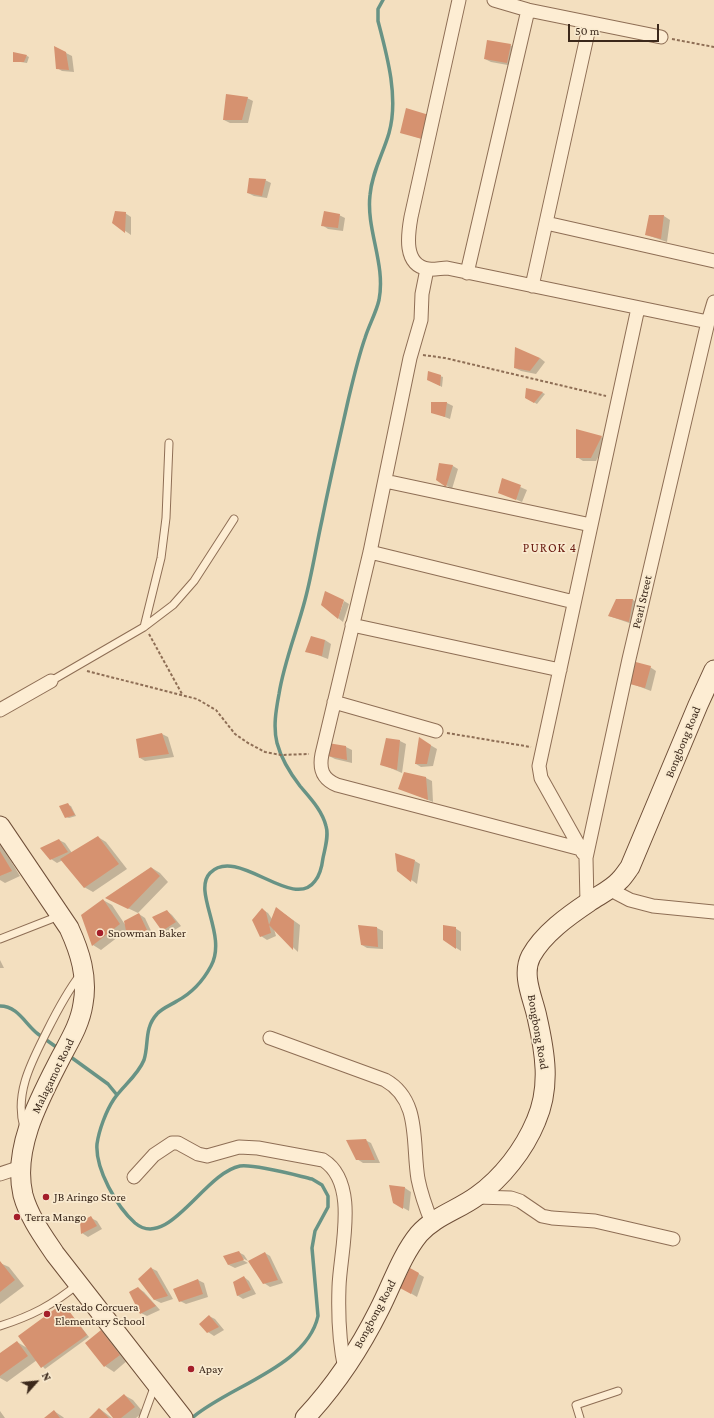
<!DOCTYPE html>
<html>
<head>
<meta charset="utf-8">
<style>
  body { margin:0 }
  #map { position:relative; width:714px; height:1418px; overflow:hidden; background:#f3dfbf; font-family:"Crimson Pro",serif }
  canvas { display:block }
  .north { position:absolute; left:16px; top:1362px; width:40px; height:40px; -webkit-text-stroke:3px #f9eacf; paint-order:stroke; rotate:63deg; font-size:11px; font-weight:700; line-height:16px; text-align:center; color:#3b281b }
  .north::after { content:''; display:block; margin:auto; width:14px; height:18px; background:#3b281b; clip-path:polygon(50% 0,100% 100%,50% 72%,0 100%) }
  .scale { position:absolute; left:568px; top:24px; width:91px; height:18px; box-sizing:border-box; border:2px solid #3b281b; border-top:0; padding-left:5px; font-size:12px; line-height:14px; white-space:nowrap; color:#3b281b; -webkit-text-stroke:3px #f9eacf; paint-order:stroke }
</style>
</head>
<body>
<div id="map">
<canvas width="714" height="1418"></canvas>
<div class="north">N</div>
<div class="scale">50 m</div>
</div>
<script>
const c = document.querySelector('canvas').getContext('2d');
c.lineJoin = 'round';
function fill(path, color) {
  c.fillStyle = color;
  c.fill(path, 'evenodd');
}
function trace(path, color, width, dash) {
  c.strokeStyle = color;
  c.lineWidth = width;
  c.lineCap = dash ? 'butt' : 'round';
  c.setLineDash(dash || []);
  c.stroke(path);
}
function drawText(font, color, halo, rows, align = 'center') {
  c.font = font + ' "Crimson Pro",serif';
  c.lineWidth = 3.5;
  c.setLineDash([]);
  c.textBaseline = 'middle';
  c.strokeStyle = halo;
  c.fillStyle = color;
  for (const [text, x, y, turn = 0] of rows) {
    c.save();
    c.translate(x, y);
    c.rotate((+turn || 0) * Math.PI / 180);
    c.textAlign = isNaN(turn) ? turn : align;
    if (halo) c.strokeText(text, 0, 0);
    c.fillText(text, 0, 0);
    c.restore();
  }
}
fill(new Path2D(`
  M510 45 516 48 513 66 491 62 485 59Z
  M66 53 72 56 74 72 62 71 57 68Z
  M27 56 29 57 27 63 14 61Z
  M247 98 253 101 248 123H230L224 120Z
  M428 115V141L401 132Z
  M265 180 271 183 267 198 254 196 248 193Z
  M125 213 131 217V235L114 223Z
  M339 215 345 218 343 231 328 229 322 225Z
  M650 216H664L670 220 667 242 647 235Z
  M540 358 545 362 536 374 521 371 515 368Z
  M440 376 443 377 442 387 431 381Z
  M527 389 543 393 545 394 537 404 526 398Z
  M432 403H447L453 406 450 419 432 412Z
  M601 437 607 440 596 461H583L577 457Z
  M440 464 453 466 458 469 452 489 437 479Z
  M502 479 527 490 522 502 499 492Z
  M617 600H633L639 603 635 625 609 616Z
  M344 601 349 604 343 622 338 618Z
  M325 640 331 644 328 659 307 651Z
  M650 667 656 671 651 691 627 682Z
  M162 734 168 737 174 757 145 761 140 758Z
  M387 739 400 741 406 744 402 773 381 764Z
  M420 739 437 749 433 766 421 767 416 764Z
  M346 747 352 750V763L335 759 329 756Z
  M426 778 432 781 433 802 399 788Z
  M68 805 71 806 76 816 69 818 66 817Z
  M98 837 106 842 127 869 93 892 84 887 63 860 57 863 51 859 59 840 65 843 72 853Z
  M0 843 20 876 5 883 0 880Z
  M415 861 420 864 417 884 398 870Z
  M152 868 160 873 168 882 138 913 115 902Z
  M103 900 112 905 126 926 139 914 145 918 153 935 134 939 128 935 127 930 101 950 93 945Z
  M276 908 300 925 298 952 274 929 276 936 267 940 261 936 263 910 268 913 272 919Z
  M167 911 172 915 181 926 168 934 162 930Z
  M359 926 377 928 383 931V949L367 948 362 945Z
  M455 928 461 932V951L444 940Z
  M0 960 4 968H0Z
  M365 1140 371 1143 380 1163H363L357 1159Z
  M390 1186 405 1188 411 1192 409 1211 393 1202Z
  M91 1218 97 1221 102 1229 88 1237 82 1233Z
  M238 1252 244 1255 248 1261 240 1257 239 1258 248 1263 235 1268 229 1265 225 1256Z
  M265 1253 270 1256 283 1283 270 1287 264 1283Z
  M0 1263 9 1267 24 1286 0 1304Z
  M151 1268 157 1271 173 1299 161 1303 155 1300Z
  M410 1269 424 1277 417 1297 402 1288Z
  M244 1277 249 1281 256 1294 243 1299 237 1295Z
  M198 1280 204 1283 208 1297 186 1304 180 1301Z
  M138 1288 144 1292 160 1310 147 1316 141 1313Z
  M63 1304 89 1337 45 1369 37 1360 7 1382 0 1378V1354L17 1342 29 1349Z
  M209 1316 215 1319 224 1330 214 1336 208 1332Z
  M101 1331 110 1337 128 1360 114 1372 105 1366 86 1343Z
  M124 1395 133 1400 143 1412 136 1418H115Z
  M100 1409 112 1418H91Z
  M0 1411 5 1418H0Z
  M54 1411 63 1417 64 1418H45Z`), '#0003');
trace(new Path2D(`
  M0 1006C18 1006 25 1024 38 1034 45 1039 52 1044 59 1049
  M68 1055 108 1084 117 1095
  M192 1418C229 1386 307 1367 318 1316L312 1248 315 1231 328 1207V1196L322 1185 312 1179C295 1175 256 1164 240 1166 204 1173 168 1251 135 1223 117 1207 95 1169 97 1144 99 1130 106 1111 114 1099 123 1086 138 1075 144 1060 149 1044 144 1028 157 1014 162 1008 171 1005 177 1001 192 993 203 981 211 966 228 935 192 892 210 873 237 845 293 912 315 881 320 875 322 866 323 858 325 848 329 836 326 826 322 810 310 798 300 786 290 773 281 758 277 743 273 727 276 710 279 694 284 662 297 631 305 600 312 574 316 547 322 520 330 480 339 441 348 401 353 380 358 358 365 338 369 325 376 313 379 300 386 264 366 230 370 195 372 172 383 154 389 133 399 98 387 55 378 21V9L383 0`), '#689385', 3.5);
fill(new Path2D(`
  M487 40 511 44 507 63 484 59Z
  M54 46 66 52 69 70 56 69Z
  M13 52 27 55 24 62H13Z
  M226 94 248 97 242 120H223Z
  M406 108 429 115 422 139 400 133Z
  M249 178 266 179 262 196 247 193Z
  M115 211 126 212 125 233 112 223Z
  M324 211 340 214 338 228 321 226Z
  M649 215H664L661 239 645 235Z
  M515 347 540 358 530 371 514 368Z
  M428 371 441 375 440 386 427 380Z
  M526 388 543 392 534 403 525 398Z
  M431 402H447L445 417 431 413Z
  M576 429 602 436 591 458H576Z
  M439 463 453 465 446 487 436 480Z
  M502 478 521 485 516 500 498 493Z
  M325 591 344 600 338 619 321 605Z
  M616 599H633L629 622 608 616Z
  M311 636 325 640 322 656 305 652Z
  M632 661 651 666 645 688 626 683Z
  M162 733 169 754 139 758 136 739Z
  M419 737 431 745 427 764H415Z
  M386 738 400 740 397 770 380 765Z
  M328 743 346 746 347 760 328 756Z
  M404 772 426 777 428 800 398 789Z
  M68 803 75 815 65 818 59 806Z
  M98 836 119 864 84 888 60 859Z
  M59 839 68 852 50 860 40 848Z
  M0 851 12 871 0 876Z
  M395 853 415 860 411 882 397 871Z
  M151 867 160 876 128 909 105 898Z
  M103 899 120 924 92 946 81 915Z
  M276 907 294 921 293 950 269 925Z
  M262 908 266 912 271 933 260 937 252 920Z
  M167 910 176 922 162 931 152 917Z
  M139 913 148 932 127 936 124 921Z
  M358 925 377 927 378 947 361 945Z
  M443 925 456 927V949L443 940Z
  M366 1139 375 1160H356L346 1140Z
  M389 1185 405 1187 403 1209 393 1203Z
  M91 1216 97 1226 81 1234 80 1222Z
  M239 1251 244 1260 228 1265 223 1256Z
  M265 1252 278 1280 263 1284 248 1261Z
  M0 1261 15 1280 0 1292Z
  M151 1267 168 1296 154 1300 138 1279Z
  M410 1268 419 1273 411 1294 400 1288Z
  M244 1276 251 1290 237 1296 233 1282Z
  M198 1279 203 1294 179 1302 173 1289Z
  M138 1287 156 1306 140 1314 129 1292Z
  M63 1303 87 1335 41 1368 18 1336Z
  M209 1315 219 1327 207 1333 199 1324Z
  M101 1330 120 1355 104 1367 85 1343Z
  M17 1341 28 1356 0 1376V1353Z
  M124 1394 135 1407 121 1418H113L106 1409Z
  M99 1408 109 1418H89Z
  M54 1410 60 1418H44Z`), '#d69270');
const lane = new Path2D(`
  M144 627 161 558 166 518 169 443
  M51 681 144 627 173 605 194 581 234 519
  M0 939 59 916
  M24 1128C14 1093 32 1061 47 1031 57 1011 67 992 80 975
  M0 1326C31 1316 53 1305 78 1284
  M143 1418 155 1385
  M580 1418 576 1405 618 1391`);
const street = new Path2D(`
  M459 0 411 217C408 234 403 265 428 269 434 270 441 268 447 268L708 322
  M494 0 528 10 661 37
  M546 223 714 261
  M427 269 422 294 421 320 410 358 370 552 322 754C319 769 322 779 337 785L581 849
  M467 273 528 10
  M532 286 590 23
  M385 481 591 525
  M370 552 574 602
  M352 625 560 670
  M334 702 436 731
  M0 710 51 681
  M583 853 541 778 539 766 638 308
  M609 889 630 900 653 906 714 912
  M587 903 586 858 629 659 708 322 714 302
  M270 1038 385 1080C421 1100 412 1143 418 1179 421 1194 426 1208 432 1223
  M0 1174 21 1167
  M134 1177 154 1155 172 1143H178L198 1154 207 1156 239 1147 258 1148 323 1160C360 1183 340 1251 339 1287 338 1315 339 1342 345 1369
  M476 1197 511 1198 520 1201 542 1216 552 1218 595 1221 673 1239`);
const secondary = new Path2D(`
  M0 826 69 928C80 952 88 977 83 1004 80 1024 70 1040 61 1057 40 1098 12 1148 23 1195 29 1217 43 1236 55 1254L183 1418
  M305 1418C335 1386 359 1350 379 1310 392 1285 401 1256 419 1234 435 1216 458 1210 477 1196 502 1178 524 1150 536 1121 551 1087 545 1052 537 1017 533 998 521 975 531 956 543 934 568 916 589 902 599 895 611 890 620 880 624 876 627 871 630 867L698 705 714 670`);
trace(lane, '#8e6e55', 9);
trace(street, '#8e6e55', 15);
trace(secondary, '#6f4f38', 21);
trace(new Path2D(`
  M672 39 714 47
  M423 355 445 358 606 396
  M149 634 182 694
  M87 671 197 699 216 710 235 734 248 743 265 752 281 755 309 754
  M447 733 531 747`), '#8e6e55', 2, [3, 2]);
trace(lane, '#fdedd3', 7);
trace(street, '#fdedd3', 13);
trace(secondary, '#fdedd3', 19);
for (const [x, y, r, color] of [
  [100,933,4,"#a41e2a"],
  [46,1197,4,"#a41e2a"],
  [17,1217,4,"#a41e2a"],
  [47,1314,4,"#a41e2a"],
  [191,1369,4,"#a41e2a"]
]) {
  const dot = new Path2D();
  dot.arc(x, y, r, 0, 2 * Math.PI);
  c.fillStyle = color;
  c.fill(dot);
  trace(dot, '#f9eacf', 1.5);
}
drawText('12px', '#3b281b', '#f9eacf', [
  ["Pearl Street",642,602,-77],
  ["Bongbong Road",683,742,-68],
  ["Bongbong Road",538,1032,80],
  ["Malagamot Road",53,1076,-64],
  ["Bongbong Road",375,1314,-62]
]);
drawText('12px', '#3b281b', '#f9eacf', [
  ["Snowman Baker",108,933],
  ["JB Aringo Store",54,1197],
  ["Terra Mango",25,1217],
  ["Vestado Corcuera",55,1307],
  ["Elementary School",55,1321],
  ["Apay",199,1369]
], 'left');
c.letterSpacing = '1px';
drawText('13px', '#6d2015', '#f9eacf', [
  ["PUROK 4",550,548]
]);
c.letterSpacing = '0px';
</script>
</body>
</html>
